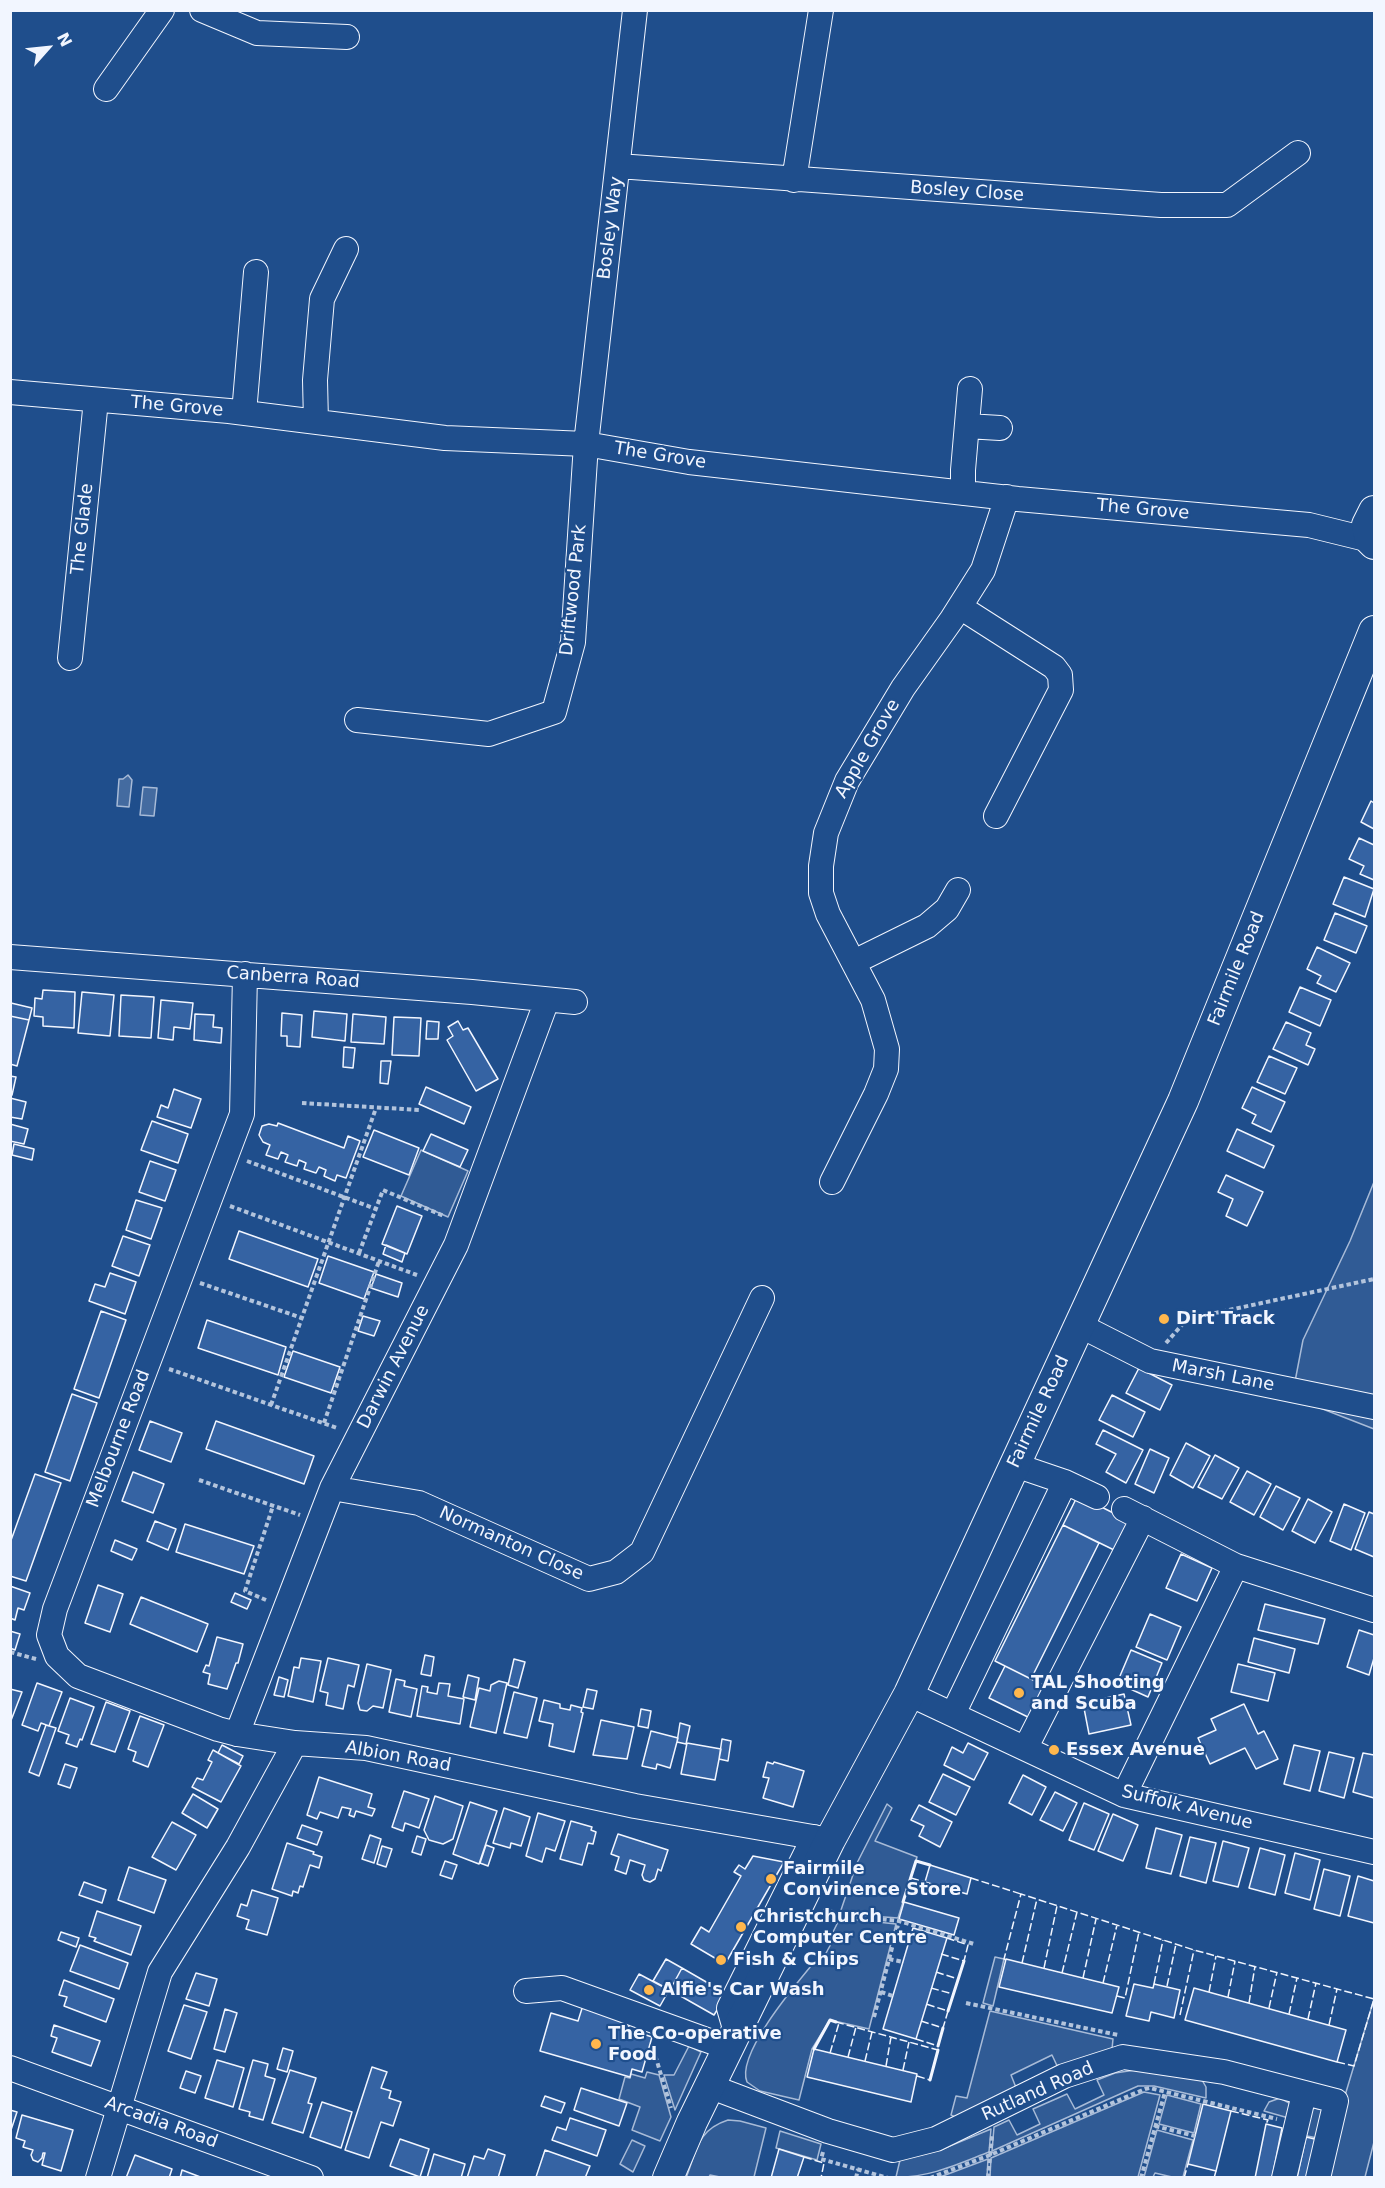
<!DOCTYPE html>
<html>
<head>
<meta charset="utf-8">
<style>
  body { margin:0 }
  #map { position:relative; width:1385px; height:2188px; overflow:hidden; background:#1f4e8c; font-family:"DejaVu Sans",sans-serif }
  canvas { display:block }
  .frame { position:absolute; inset:0; border:12px solid #f2f6ff; pointer-events:none }
  .north { position:absolute; left:18px; top:18px; width:60px; height:60px; -webkit-text-stroke:4px #1f4e8c; paint-order:stroke; rotate:63deg; font-size:16px; font-weight:700; line-height:24px; text-align:center; color:#f2f6ff }
  .north::after { content:''; display:block; margin:auto; width:21px; height:27px; background:#f2f6ff; clip-path:polygon(50% 0,100% 100%,50% 72%,0 100%) }
</style>
</head>
<body>
<div id="map">
<canvas width="1385" height="2188"></canvas>
<div class="frame"></div>
<div class="north">N</div>
</div>
<script>
const c = document.querySelector('canvas').getContext('2d');
c.lineJoin = 'round';
function fill(path, color) {
  c.fillStyle = color;
  c.fill(path, 'evenodd');
}
function trace(path, color, width, dash) {
  c.strokeStyle = color;
  c.lineWidth = width;
  c.lineCap = dash ? 'butt' : 'round';
  c.setLineDash(dash || []);
  c.stroke(path);
}
function drawText(font, color, halo, rows, align = 'center') {
  c.font = font + ' "DejaVu Sans",sans-serif';
  c.lineWidth = 4.5;
  c.setLineDash([]);
  c.textBaseline = 'middle';
  c.strokeStyle = halo;
  c.fillStyle = color;
  for (const [text, x, y, turn = 0] of rows) {
    c.save();
    c.translate(x, y);
    c.rotate((+turn || 0) * Math.PI / 180);
    c.textAlign = isNaN(turn) ? turn : align;
    if (halo) c.strokeText(text, 0, 0);
    c.fillText(text, 0, 0);
    c.restore();
  }
}
const green = new Path2D(`
  M421 1150 468 1171 448 1217 401 1196Z
  M1374 1182V1429L1292 1397 1303 1340 1350 1241Z
  M887 1804 892 1808 875 1841 917 1857 898 1918 844 1914 841 1910 857 1863Z
  M840 1918 896 1924 869 2029 830 2020 812 2049 799 2100 760 2091 747 2082C735 2053 802 1977 821 1954L825 1955 832 1942 829 1940Z
  M995 1957 1004 1959 993 2006 983 2003Z
  M1374 1999V2142L1365 2177 1323 2178 1325 2162Z
  M990 2011 1113 2039 1112 2049 1059 2070 1052 2055 1011 2075 1017 2090 957 2118 951 2115 956 2096 967 2098Z
  M689 2046 701 2052 675 2110 664 2075H674Z
  M1135 2070 1202 2080 1206 2087V2098L1154 2086H1138L992 2151 994 2127 1009 2120 1017 2135 1040 2124 1033 2109 1067 2094 1075 2109 1104 2095 1097 2080 1115 2073Z
  M647 2072 659 2075 671 2117 660 2141 632 2130 640 2107 619 2099 625 2077 630 2078 631 2074 645 2078Z
  M1144 2092 1160 2095 1138 2177H990L991 2158Z
  M1167 2095 1201 2104 1194 2133 1159 2124Z
  M1280 2098 1291 2104 1292 2119 1264 2111 1269 2102Z
  M1314 2108 1325 2110 1328 2140 1307 2136 1303 2131 1309 2111Z
  M728 2120 740 2121 766 2128 754 2177H720L710 2175 709 2177 686 2178C697 2150 697 2130 728 2120Z
  M991 2129 989 2152C958 2164 929 2178 896 2177L900 2160 940 2150Z
  M1157 2130 1193 2140 1183 2177H1172L1155 2173 1153 2177H1144Z
  M780 2131 821 2144 817 2160 776 2148Z
  M632 2140 645 2146 633 2172 620 2164Z
  M988 2159 987 2177H940Z`);
fill(green, '#305b95');
trace(green, '#a8bbd7', 1.5);
const water = new Path2D(`
  M128 775 132 780 129 807 117 806 119 779H123Z
  M143 787 157 788 154 816 140 815Z`);
fill(water, '#446ba0');
trace(water, '#a8bbd7', 1.5);
const building = new Path2D(`
  M1371 801 1374 803V829L1361 822Z
  M1359 838 1374 845V880L1360 874 1364 866 1349 859Z
  M1344 877 1374 889 1365 917 1333 904Z
  M1335 913 1367 926 1356 953 1324 940Z
  M1317 947 1350 963 1336 992 1317 983 1321 976 1307 969Z
  M1300 987 1331 1000 1320 1026 1289 1012Z
  M43 990 75 992 74 1028 43 1026V1017L34 1016 35 998 42 999Z
  M82 992 114 995 110 1036 78 1033Z
  M121 995 154 997 151 1038 119 1036Z
  M161 1000 193 1003 190 1029 174 1027 173 1040 158 1038Z
  M11 1003 32 1008 29 1020 10 1016Z
  M314 1011 347 1014 345 1041 312 1037Z
  M282 1013 302 1015 300 1047 287 1046V1036H281Z
  M195 1014 214 1015 213 1027 222 1028 221 1043 194 1040Z
  M353 1014 386 1017 384 1044 351 1042Z
  M10 1016 29 1020 17 1066 10 1064Z
  M394 1017 421 1018 419 1056 392 1055Z
  M427 1021 439 1022 438 1039H426Z
  M458 1021 463 1030 468 1028 498 1079 476 1091 447 1040 453 1036 448 1027Z
  M1286 1022 1311 1033 1306 1045 1315 1049 1308 1065 1273 1049Z
  M344 1047 355 1048 353 1068 343 1067Z
  M1269 1056 1297 1068 1285 1094 1257 1082Z
  M381 1061H391L388 1084 380 1083Z
  M10 1076 16 1077 12 1095 10 1094Z
  M426 1087 471 1107 464 1124 419 1104Z
  M1252 1087 1285 1102 1271 1132 1252 1123 1256 1115 1242 1108Z
  M174 1089 201 1099 191 1128 157 1117 161 1105 168 1108Z
  M10 1098 26 1102 22 1119 10 1117Z
  M152 1121 188 1134 178 1163 141 1150Z
  M278 1123 344 1148 348 1136 360 1141 346 1178 337 1175 335 1181 324 1176 326 1170 319 1167 316 1173 304 1169 306 1163 299 1160 297 1166 285 1162 288 1155 281 1152 278 1159 266 1155 270 1145 263 1142 259 1135 262 1126 269 1124 277 1126Z
  M10 1124 28 1129 24 1144 10 1141Z
  M1237 1129 1274 1146 1264 1168 1227 1151Z
  M374 1130 419 1148 409 1175 363 1157Z
  M431 1134 468 1150 460 1167 423 1151Z
  M14 1144 34 1149 32 1160 12 1155Z
  M150 1161 176 1170 165 1201 139 1192Z
  M1226 1175 1263 1192 1247 1226 1226 1216 1233 1199 1218 1192Z
  M136 1200 162 1208 151 1239 126 1230Z
  M397 1206 422 1216 407 1254 382 1244Z
  M239 1231 318 1259 308 1287 229 1259Z
  M123 1236 150 1245 139 1276 112 1266Z
  M386 1245 405 1253 402 1262 383 1254Z
  M328 1256 374 1272 364 1299 319 1283Z
  M110 1273 136 1282 125 1314 89 1301 95 1284 105 1287Z
  M376 1274 402 1283 398 1297 371 1288Z
  M101 1311 126 1320 99 1398 74 1389Z
  M363 1316 380 1321 374 1336 358 1331Z
  M207 1320 286 1347 278 1375 198 1348Z
  M293 1351 340 1367 331 1393 284 1377Z
  M1139 1368 1172 1385 1160 1410 1126 1393Z
  M72 1394 97 1403 70 1481 45 1472Z
  M1112 1395 1145 1412 1133 1437 1099 1420Z
  M150 1421 182 1433 171 1462 139 1450Z
  M216 1421 314 1456 304 1484 206 1449Z
  M1103 1430 1143 1450 1126 1483 1106 1472 1116 1454 1096 1444Z
  M1186 1443 1210 1456 1193 1488 1170 1475Z
  M1150 1449 1169 1458 1154 1493 1135 1484Z
  M1215 1455 1239 1468 1222 1499 1198 1487Z
  M1247 1471 1271 1484 1254 1515 1230 1502Z
  M133 1472 164 1484 153 1513 122 1501Z
  M35 1474 61 1483 26 1581 10 1576V1543Z
  M1276 1486 1300 1498 1283 1530 1260 1517Z
  M1078 1495 1129 1521 1114 1550 1063 1525Z
  M1308 1499 1332 1512 1315 1543 1292 1531Z
  M1344 1504 1365 1513 1351 1550 1330 1541Z
  M1369 1512 1374 1514V1557L1355 1549Z
  M155 1521 176 1529 168 1550 147 1541Z
  M185 1524 254 1546 244 1574 176 1552Z
  M1063 1525 1099 1543 1031 1679 995 1661Z
  M115 1540 137 1549 132 1560 111 1551Z
  M1181 1554 1212 1568 1197 1601 1166 1588Z
  M98 1585 123 1594 110 1632 85 1623Z
  M10 1586 30 1593 24 1610 18 1608 15 1620 10 1618Z
  M235 1593 251 1600 247 1609 231 1602Z
  M141 1597 208 1624 197 1652 130 1624Z
  M1265 1604 1325 1619 1318 1644 1258 1630Z
  M1150 1614 1181 1627 1167 1660 1136 1647Z
  M1359 1630 1374 1635V1658L1369 1675 1347 1667Z
  M10 1631 20 1634 15 1650 10 1648Z
  M217 1637 243 1644 238 1663H236L227 1689 208 1684 210 1674 203 1672 206 1665 209 1666Z
  M1254 1638 1295 1649 1289 1673 1248 1662Z
  M1131 1650 1162 1663 1148 1697 1117 1683Z
  M425 1655 434 1657 431 1676 421 1674Z
  M301 1658 321 1661 313 1702 288 1696 294 1667 299 1668Z
  M328 1658 359 1665 354 1687 348 1685 343 1709 326 1705 328 1693 320 1691Z
  M514 1659 525 1662 518 1688 508 1685Z
  M367 1664 391 1670 383 1708 373 1706 367 1711 360 1710 358 1703Z
  M1238 1664 1275 1673 1268 1701 1231 1692Z
  M1005 1666 1049 1688 1034 1720 989 1698Z
  M468 1675 479 1678 475 1700 463 1697Z
  M279 1677 288 1680 284 1697 274 1695Z
  M396 1679 405 1681 404 1686 417 1689 411 1717 389 1712Z
  M499 1681 507 1683 496 1733 470 1727 479 1688 490 1691 491 1685Z
  M37 1683 62 1692 49 1726 41 1723 38 1731 22 1725Z
  M439 1683 450 1684 448 1696 464 1699 460 1724 417 1716 422 1686 428 1687 427 1692 437 1694Z
  M10 1689 22 1692 10 1723Z
  M587 1689 597 1691 593 1709 583 1707Z
  M514 1692 537 1698 527 1738 504 1733Z
  M1124 1694 1131 1725 1089 1734 1083 1703Z
  M70 1698 94 1707 82 1740 80 1739 77 1747 66 1743 69 1735 58 1731Z
  M544 1700 560 1704V1708L570 1710 571 1705 582 1708 581 1712 583 1713 574 1752 549 1746 553 1724 539 1721Z
  M106 1702 130 1711 115 1752 91 1744Z
  M1244 1704 1258 1734 1264 1731 1278 1759 1256 1769 1245 1748 1210 1764 1198 1738 1216 1730 1211 1719Z
  M641 1709 651 1711 648 1728 638 1726Z
  M140 1716 164 1725 148 1767 133 1761 136 1752 128 1749Z
  M601 1720 634 1727 627 1759 593 1755Z
  M680 1723 690 1726 686 1744 677 1742Z
  M46 1725 56 1728 39 1776 29 1772Z
  M651 1731 678 1738 670 1768 657 1764 656 1769 642 1766Z
  M722 1739 731 1741 728 1761 719 1759Z
  M687 1743 721 1749 715 1780 681 1774Z
  M968 1743 988 1753 974 1780 944 1765 952 1747 963 1753Z
  M222 1745 243 1756 239 1764 218 1753Z
  M1294 1745 1320 1751 1310 1791 1284 1784Z
  M213 1750 241 1766 221 1802 192 1787 197 1778 203 1780 212 1762 208 1760Z
  M1329 1752 1354 1758 1344 1798 1319 1791Z
  M1363 1753 1374 1755V1798L1353 1792Z
  M767 1762 773 1764 774 1762 804 1771 793 1807 763 1798 769 1778 763 1777Z
  M65 1764 77 1768 70 1788 58 1784Z
  M943 1774 970 1787 956 1815 929 1802Z
  M1023 1775 1046 1787 1032 1815 1009 1803Z
  M319 1777 372 1794 368 1807 375 1809 372 1816 356 1811 354 1817 349 1815 351 1809 342 1807 338 1818 320 1812 317 1819 307 1815Z
  M404 1791 429 1799 419 1828 405 1823 403 1831 392 1827Z
  M1055 1792 1077 1803 1063 1831 1040 1820Z
  M193 1794 218 1809 207 1828 182 1813Z
  M435 1796 463 1806 453 1839 443 1844 429 1840 424 1830Z
  M470 1802 497 1811 479 1864 453 1854Z
  M1084 1803 1109 1814 1094 1850 1069 1840Z
  M919 1805 952 1822 940 1847 919 1836 924 1826 911 1820Z
  M504 1808 530 1817 521 1846 511 1843 510 1848 493 1843Z
  M538 1813 565 1821 555 1851 546 1848 542 1862 526 1856Z
  M1113 1814 1138 1825 1123 1861 1098 1851Z
  M571 1821 592 1827 591 1830 596 1832 593 1844 588 1843 582 1865 560 1859Z
  M172 1822 196 1835 176 1870 152 1857Z
  M302 1825 322 1832 317 1845 297 1838Z
  M1156 1828 1182 1835 1171 1874 1146 1868Z
  M618 1834 668 1850 661 1871 658 1869 655 1879 650 1882 644 1880 642 1875 645 1865 630 1860 626 1874 615 1870 619 1857 611 1854Z
  M370 1835 381 1839 374 1863 362 1859Z
  M417 1836 426 1839 421 1855 412 1852Z
  M1190 1837 1216 1843 1206 1883 1180 1876Z
  M1223 1841 1249 1848 1238 1887 1213 1881Z
  M287 1843 314 1852 313 1854 322 1857 319 1868 310 1865 303 1887 300 1886 298 1893 293 1891 292 1896 272 1889Z
  M486 1845 494 1848 488 1866 480 1863Z
  M382 1846 392 1849 386 1867 377 1864Z
  M1260 1848 1285 1855 1275 1895 1249 1888Z
  M1295 1853 1320 1860 1310 1900 1285 1893Z
  M753 1856 784 1862 725 1964 691 1944 701 1927 709 1932 741 1876 734 1872 739 1865 745 1869Z
  M445 1861 457 1865 452 1879 440 1875Z
  M930 1865 971 1878 967 1894 925 1882Z
  M129 1867 166 1880 154 1913 118 1900Z
  M1324 1869 1350 1876 1340 1916 1314 1909Z
  M1358 1876 1374 1881V1923L1348 1916Z
  M84 1882 106 1890 102 1903 79 1895Z
  M252 1890 278 1898 267 1935 246 1929 249 1920 237 1916 241 1904 247 1906Z
  M904 1902 959 1918 954 1935 899 1919Z
  M97 1911 141 1926 131 1955 94 1941 96 1938 89 1936Z
  M913 1928 947 1938 916 2039 883 2029Z
  M61 1932 79 1938 76 1947 58 1940Z
  M80 1945 128 1963 119 1989 70 1971Z
  M666 1959 682 1968 670 1990 653 1981Z
  M1006 1959 1119 1987 1112 2013 999 1987Z
  M682 1968 727 1994 714 2015 670 1990Z
  M196 1973 217 1979 209 2006 186 1999Z
  M639 1974 669 1990 660 2006 630 1990Z
  M64 1980 114 1999 106 2022 64 2006 67 1997 59 1995Z
  M1134 1984 1153 1988 1154 1984 1180 1990 1174 2018 1151 2012 1149 2021 1126 2016Z
  M1194 1988 1346 2030 1337 2062 1185 2020Z
  M584 2002 632 2016 628 2029 652 2037 642 2072 632 2069 630 2077 540 2051 551 2013 578 2021Z
  M184 2005 207 2012 191 2059 168 2051Z
  M225 2009 237 2013 225 2052 214 2049Z
  M54 2025 100 2041 91 2066 52 2052 57 2038 51 2036Z
  M283 2048 293 2051 287 2072 277 2069Z
  M814 2049 917 2074 911 2102 807 2077Z
  M217 2060 244 2068 233 2107 205 2098Z
  M253 2060 268 2064 265 2076 275 2079 263 2120 249 2116 250 2112 239 2109Z
  M372 2067 387 2072 381 2088 391 2091 389 2098 401 2102 393 2126 381 2122 369 2158 345 2150Z
  M290 2070 316 2078 308 2103 312 2104 303 2133 272 2123Z
  M186 2071 201 2076 195 2093 180 2088Z
  M581 2088 627 2103 619 2126 574 2110Z
  M545 2096 565 2103 561 2113 541 2106Z
  M322 2102 352 2112 341 2148 310 2137Z
  M1203 2104 1231 2111 1216 2171 1188 2164Z
  M10 2110 17 2112 10 2133Z
  M22 2115 73 2130 61 2171 42 2165 45 2153H43L42 2158 38 2162 33 2160 31 2155 33 2150 23 2147 25 2141 16 2138Z
  M570 2118 606 2130 597 2156 552 2140 557 2127 566 2130Z
  M1266 2124 1282 2128 1272 2178H1255Z
  M1306 2137 1323 2141 1315 2178H1297Z
  M400 2139 429 2149 420 2177 390 2166Z
  M488 2149 505 2155 498 2178H467L474 2156 484 2159Z
  M779 2149 804 2157 797 2178H771Z
  M545 2150 590 2166 585 2178 536 2177Z
  M434 2154 465 2164 461 2178H427Z
  M135 2155 172 2169 169 2178H126Z
  M182 2170 203 2178H180Z`);
fill(building, '#3563a3');
trace(building, '#f2f6ff', 1.5);
const minor = new Path2D(`
  M202 10 257 33 347 37
  M106 89 162 10
  M618 166 1161 205H1227L1298 153
  M794 180 821 10
  M10 392 229 411 445 438 586 444 689 462 1018 499 1309 525 1370 540
  M244 413 256 272
  M316 422 315 380 322 299 346 249
  M967 426 1000 428
  M963 493V470L970 389
  M960 607 1054 667 1060 675 1061 690 996 816
  M70 658 96 400
  M357 720 489 734 554 712 573 642 586 444 635 10
  M10 957 472 992 575 1002
  M854 962 927 926 947 909 958 890
  M245 974 242 1114 55 1609 49 1635 57 1656 78 1676 218 1729 237 1734 295 1743
  M832 1182 876 1094 886 1069 887 1049 873 1000 828 914 821 893V866L826 833 847 781 903 688 952 619 983 570 1007 497
  M1079 1325 1150 1361 1374 1407
  M1015 1465 1065 1482 1097 1497
  M332 1488 419 1503 589 1579 616 1572 642 1552 762 1298
  M1124 1509 1236 1566 1374 1610
  M909 1694 1124 1795 1374 1852
  M953 1714 1065 1482
  M237 1734 332 1488 456 1245 547 1000
  M1026 1747 1143 1518
  M1124 1795 1236 1566
  M526 1991 562 1988 729 2048
  M736 2032 729 2008 814 1837
  M10 2068 311 2178
  M709 2086 828 2131 893 2150 936 2139 1064 2076 1123 2057 1224 2072 1336 2101 1318 2178
  M98 2178 160 1972 238 1847 295 1743 366 1748 635 1806 830 1840
  M1284 2178 1304 2094`);
const major = new Path2D(`
  M1374 511 1367 525 1370 540 1374 544
  M668 2178 692 2122 830 1840 909 1694 1183 1101 1374 631`);
trace(minor, '#f2f6ff', 26);
trace(major, '#f2f6ff', 32);
trace(new Path2D(`
  M302 1103 420 1110
  M247 1161 376 1209
  M230 1206 417 1275
  M359 1253 383 1190 444 1216
  M200 1283 302 1318
  M1166 1343 1187 1319 1374 1279
  M169 1369 337 1428
  M271 1405 376 1108
  M324 1423 379 1261
  M199 1480 300 1515
  M266 1600 245 1591 273 1506
  M10 1652 36 1659
  M824 1908 838 1915 899 1921 974 1944
  M889 1959 903 1962
  M881 1992 893 1996
  M966 2003 1118 2035
  M874 2017 899 1921
  M647 2055 656 2058 671 2108
  M1155 2126 1195 2136
  M823 2152 821 2159 888 2178
  M856 2178 858 2169
  M930 2178 990 2155 1145 2089 1150 2088 1277 2119
  M988 2178 992 2136
  M1141 2178 1165 2092`), '#b3c4dc', 4, [4.5, 3]);
trace(minor, '#1f4e8c', 24);
trace(major, '#1f4e8c', 30);
trace(new Path2D(`
  M911 1878 925 1882
  M971 1878 1021 1894
  M941 1954 964 1961 968 1945 947 1938
  M1006 1960 1004 1959 1021 1894 1194 1950 1374 1999 1354 2066 1337 2062
  M1022 1963 1037 1899
  M1044 1968 1057 1906
  M936 1972 958 1979
  M1062 1973 1077 1912
  M1083 1978 1096 1919
  M1103 1983 1117 1925
  M1154 1984 1163 1940
  M1167 1986 1176 1944
  M931 1988 953 1994
  M1209 1992 1216 1956
  M1117 1996 1125 1998 1139 1932
  M1228 1997 1235 1961
  M1249 2003 1255 1966
  M1269 2008 1277 1972
  M1289 2014 1297 1978
  M1180 2015 1194 1950
  M1308 2019 1316 1983
  M921 2021 943 2028 948 2011 926 2004
  M836 2022 938 2050
  M1329 2025 1337 1989
  M916 2039 938 2046
  M830 2053 839 2023
  M848 2057 856 2027
  M865 2061 872 2032
  M886 2066 891 2037
  M903 2070 909 2042
  M917 2076 930 2080
  M1231 2111 1268 2120 1266 2124
  M804 2157 824 2163 821 2178
  M1184 2178 1188 2164
  M1214 2178 1216 2171`), '#f2f6ff', 1.5, [8, 3]);
trace(new Path2D(`
  M903 1902 916 1861 930 1865
  M948 2011 964 1961
  M938 2046 943 2028
  M814 2049 830 2020 836 2022
  M930 2080 938 2050`), '#f2f6ff', 3);
for (const [x, y, r, color] of [
  [1164,1319,6,"#ffb74d"],
  [1019,1693,6,"#ffb74d"],
  [1054,1750,6,"#ffb74d"],
  [771,1879,6,"#ffb74d"],
  [741,1927,6,"#ffb74d"],
  [721,1960,6,"#ffb74d"],
  [649,1990,6,"#ffb74d"],
  [596,2044,6,"#ffb74d"]
]) {
  const dot = new Path2D();
  dot.arc(x, y, r, 0, 2 * Math.PI);
  c.fillStyle = color;
  c.fill(dot);
  trace(dot, '#1f4e8c', 2);
}
drawText('18px', '#f2f6ff', '#1f4e8c', [
  ["Bosley Close",967,192,4],
  ["Bosley Way",611,228,-83],
  ["The Grove",177,407,5],
  ["The Grove",660,456,9],
  ["The Grove",1143,510,5],
  ["The Glade",83,529,-84],
  ["Driftwood Park",574,590,-84],
  ["Apple Grove",868,749,-60],
  ["Fairmile Road",1237,969,-68],
  ["Canberra Road",293,978,4],
  ["Darwin Avenue",394,1367,-63],
  ["Marsh Lane",1223,1376,11],
  ["Fairmile Road",1039,1412,-65],
  ["Melbourne Road",119,1439,-69],
  ["Normanton Close",511,1544,24],
  ["Albion Road",398,1757,10],
  ["Suffolk Avenue",1187,1808,14],
  ["Rutland Road",1038,2092,-24],
  ["Arcadia Road",161,2123,20]
]);
drawText('bold 18px', '#f2f6ff', '#1f4e8c', [
  ["Dirt Track",1176,1319],
  ["TAL Shooting",1031,1683],
  ["and Scuba",1031,1704],
  ["Essex Avenue",1066,1750],
  ["Fairmile",783,1869],
  ["Convinence Store",783,1890],
  ["Christchurch",753,1917],
  ["Computer Centre",753,1938],
  ["Fish & Chips",733,1960],
  ["Alfie's Car Wash",661,1990],
  ["The Co-operative",608,2034],
  ["Food",608,2055]
], 'left');
</script>
</body>
</html>
